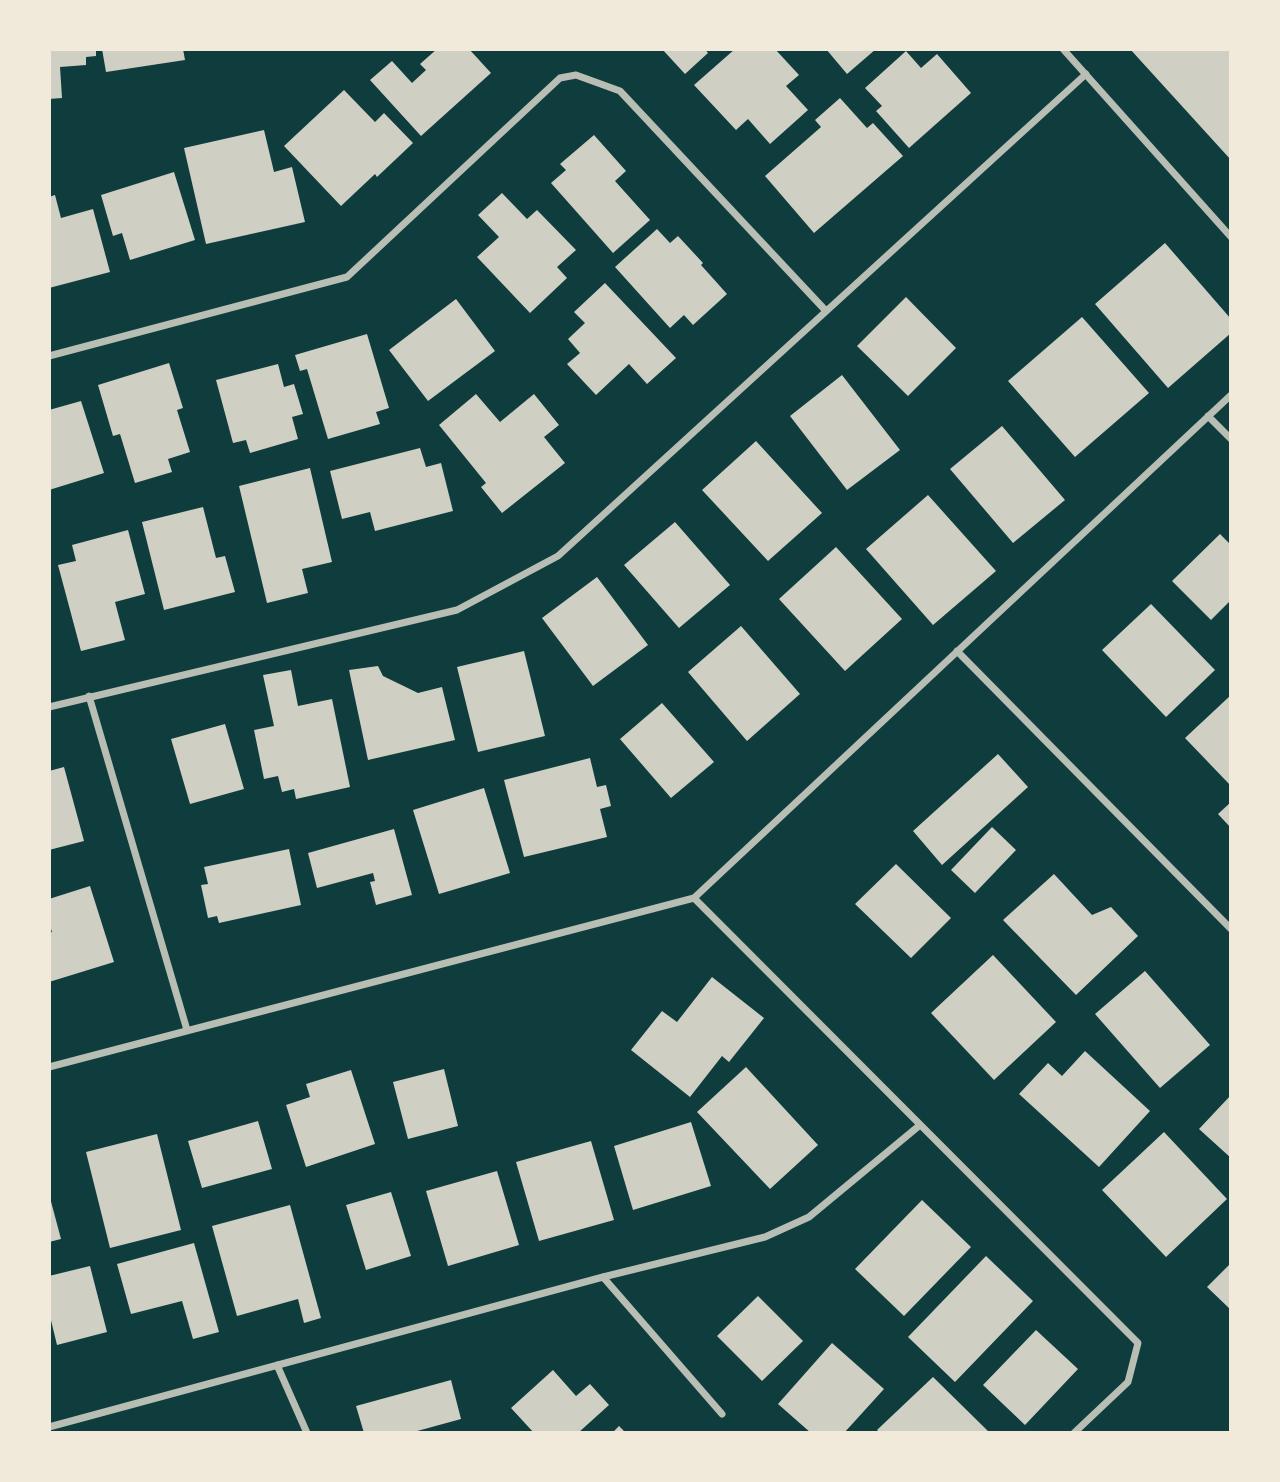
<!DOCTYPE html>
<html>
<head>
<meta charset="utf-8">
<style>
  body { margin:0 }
  #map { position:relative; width:1280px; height:1482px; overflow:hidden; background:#0f3d3e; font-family:Arial,sans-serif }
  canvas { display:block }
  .frame { position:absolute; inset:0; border:51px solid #f1e9da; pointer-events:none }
</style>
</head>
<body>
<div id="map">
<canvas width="1280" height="1482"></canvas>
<div class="frame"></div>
</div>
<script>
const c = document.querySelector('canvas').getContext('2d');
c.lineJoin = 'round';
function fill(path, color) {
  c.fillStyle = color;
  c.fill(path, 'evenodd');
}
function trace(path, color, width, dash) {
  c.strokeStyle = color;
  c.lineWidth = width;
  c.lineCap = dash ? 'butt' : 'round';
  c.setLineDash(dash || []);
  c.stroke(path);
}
fill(new Path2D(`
  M49 49H96V56L86 57V65L60 67 62 98 49 99Z
  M102 49H183L185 60 106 72Z
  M437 49H469L491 73 421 136 370 80 392 61 412 83 426 70 420 64Z
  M662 49H705L708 53 685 74Z
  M735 49H775L799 75 786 86 808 110 770 144 748 119 736 130 694 85Z
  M826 49H876L847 74Z
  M1130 49H1231V160Z
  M906 51 921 68 937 54 971 93 909 148 876 111 882 106 865 88Z
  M344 90 375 122 384 113 413 143 377 177 375 174 341 206 284 146Z
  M840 98 867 128 873 123 903 156 814 233 765 176 821 127 815 120Z
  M264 130 274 172 292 167 305 222 206 244 184 148Z
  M594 135 626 171 615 181 650 220 613 253 551 183 566 170 560 164Z
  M174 172 195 240 130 260 122 233 113 236 101 195Z
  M502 193 527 219 537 210 576 250 557 267 567 278 530 313 477 257 499 237 478 215Z
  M55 195 61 218 93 209 110 272 49 288V197Z
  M657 229 670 243 678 236 703 263 701 265 727 294 693 325 684 315 670 328 615 267Z
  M1165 243 1231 319V333L1168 388 1095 304Z
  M605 283 676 358 647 384 629 364 596 395 567 364 580 353 568 339 585 323 574 312Z
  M906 297 956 348 908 396 857 346Z
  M456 299 495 351 428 401 389 350Z
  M1082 317 1149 393 1075 457 1008 381Z
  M367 334 389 408 376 412 380 424 328 439 307 369 300 371 295 355Z
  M169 363 183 408 177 410 190 452 168 459 172 472 135 483 120 434 113 436 98 385Z
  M278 364 284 387 294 384 303 414 292 417 298 439 250 453 246 440 233 443 216 380Z
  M842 375 900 450 847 490 790 416Z
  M476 394 500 422 534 394 559 425 544 437 565 463 502 513 481 487 486 483 439 425Z
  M81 401 104 473 49 490V410Z
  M1002 426 1065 500 1013 543 950 469Z
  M756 441 822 513 768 561 702 490Z
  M420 448 426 467 441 463 453 511 375 531 370 512 342 519 330 471Z
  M310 468 332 562 302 569 308 593 267 603 239 486Z
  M928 495 996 571 933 625 866 549Z
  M203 507 216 558 225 556 235 592 164 610 142 522Z
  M675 522 730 585 679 628 624 565Z
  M128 530 145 594 115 602 125 640 81 651 58 565 76 561 72 545Z
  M1220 534 1231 545V600L1211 620 1172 581Z
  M836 547 902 619 845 671 779 599Z
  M597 577 648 645 593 686 542 618Z
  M1151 604 1215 670 1166 717 1102 650Z
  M741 626 800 694 747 741 688 672Z
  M524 651 545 736 478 752 457 667Z
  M378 666 383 676 418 693 442 687 455 740 368 760 349 670Z
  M291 670 298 706 332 699 350 787 296 799 294 789 282 792 278 776 264 779 254 730 274 726 263 675Z
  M1231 695V786L1185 738Z
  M662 703 714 762 671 798 620 739Z
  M225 724 244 789 190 804 171 739Z
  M998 754 1028 787 942 865 913 831Z
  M590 758 597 787 606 785 611 806 600 809 607 837 524 857 504 780Z
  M64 767 84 841 49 850V771Z
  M484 788 510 873 439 894 413 810Z
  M1231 802V828L1218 814Z
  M992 827 1016 850 975 893 951 870Z
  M394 829 412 895 376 905 370 882 375 881 373 873 317 888 308 853Z
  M289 849 301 905 219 923 217 916 208 918 201 885 208 884 204 867Z
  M896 864 951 918 911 958 855 904Z
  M1054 874 1092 915 1111 907 1138 936 1076 995 1003 920Z
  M90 886 114 962 49 982V933L52 932 49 923V899Z
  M993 955 1056 1022 994 1080 931 1013Z
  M1145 971 1210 1045 1160 1088 1095 1014Z
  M712 977 764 1018 729 1062 722 1056 690 1097 631 1050 662 1011 677 1022Z
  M1085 1051 1150 1111 1099 1167 1019 1094 1048 1063 1062 1076Z
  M746 1067 818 1145 770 1189 697 1112Z
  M444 1069 458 1126 408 1139 393 1082Z
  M351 1070 375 1144 306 1167 286 1105 310 1097 306 1084Z
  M1231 1095V1158L1199 1129Z
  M258 1121 272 1169 202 1188 188 1141Z
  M691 1122 711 1186 633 1210 614 1146Z
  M1164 1132 1227 1199 1166 1257 1102 1190Z
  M157 1134 181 1230 110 1248 86 1152Z
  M591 1141 614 1220 539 1241 516 1162Z
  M497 1171 519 1245 448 1266 426 1191Z
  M391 1192 411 1256 366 1270 346 1205Z
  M49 1194 61 1239 49 1242Z
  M922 1200 971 1247 904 1316 855 1269Z
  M290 1205 321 1318 304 1323 298 1299 237 1316 212 1226Z
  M194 1243 219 1332 193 1339 182 1301 131 1314 117 1264Z
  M986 1256 1033 1301 955 1382 908 1337Z
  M1231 1263V1310L1207 1287Z
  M90 1266 107 1332 57 1345 49 1312V1276Z
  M758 1296 803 1341 762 1381 717 1336Z
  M1036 1330 1078 1369 1025 1425 983 1385Z
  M832 1343 884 1389 844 1433H811L778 1404Z
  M553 1370 576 1396 590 1384 609 1405 578 1433H534L511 1408Z
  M933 1377 990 1433H880L877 1430Z
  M451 1380 461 1419 410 1433H364L356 1406Z
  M619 1426 626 1433H612Z`), '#cfcfc3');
trace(new Path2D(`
  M1063 49 1231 237
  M49 356 347 277 560 78 576 75 620 91 826 311
  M1208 416 1231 439
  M957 651 1231 929
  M89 696 187 1030
  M49 707 457 610 558 556 1086 74
  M694 898 1138 1343 1128 1382 1074 1433
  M49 1067 694 898 1231 395
  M603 1277 722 1414
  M277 1365 307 1433
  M49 1427 603 1277 765 1237 809 1217 920 1125`), '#b8beb3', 7);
</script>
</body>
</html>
